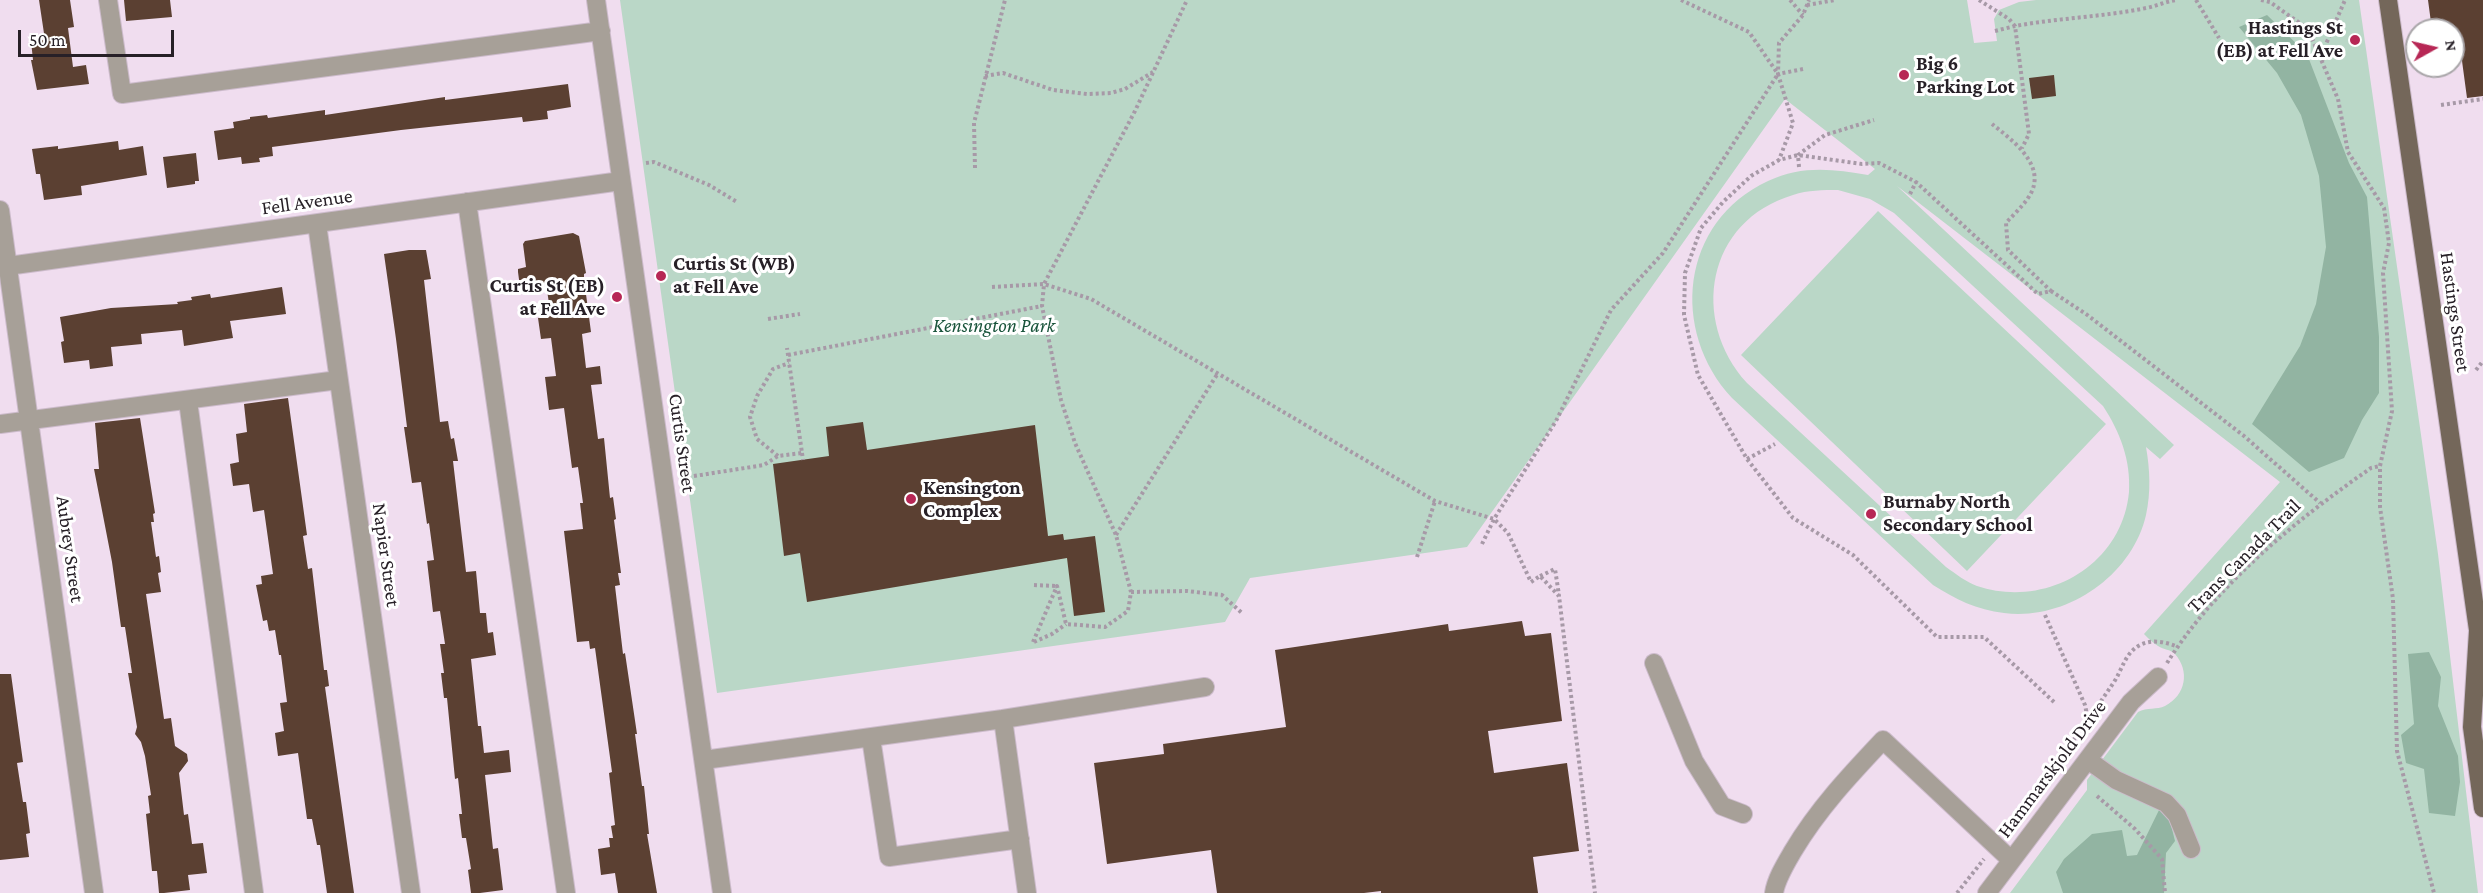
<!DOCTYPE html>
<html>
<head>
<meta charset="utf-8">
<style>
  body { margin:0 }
  #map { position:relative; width:2483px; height:893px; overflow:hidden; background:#f0ddef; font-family:"Crimson Pro",serif }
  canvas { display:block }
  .north { position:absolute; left:2405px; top:18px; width:60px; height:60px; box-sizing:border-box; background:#fff; border:2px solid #a9a6a9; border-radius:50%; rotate:82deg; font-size:16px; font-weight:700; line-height:24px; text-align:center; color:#272027 }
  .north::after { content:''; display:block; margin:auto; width:21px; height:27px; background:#b72755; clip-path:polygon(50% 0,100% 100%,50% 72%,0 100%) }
  .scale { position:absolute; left:18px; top:30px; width:156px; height:27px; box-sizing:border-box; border:3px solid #272027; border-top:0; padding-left:8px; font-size:18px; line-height:21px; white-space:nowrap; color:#272027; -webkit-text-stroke:4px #fff; paint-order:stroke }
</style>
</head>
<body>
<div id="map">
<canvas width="2483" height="893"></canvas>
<div class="north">N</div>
<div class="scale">50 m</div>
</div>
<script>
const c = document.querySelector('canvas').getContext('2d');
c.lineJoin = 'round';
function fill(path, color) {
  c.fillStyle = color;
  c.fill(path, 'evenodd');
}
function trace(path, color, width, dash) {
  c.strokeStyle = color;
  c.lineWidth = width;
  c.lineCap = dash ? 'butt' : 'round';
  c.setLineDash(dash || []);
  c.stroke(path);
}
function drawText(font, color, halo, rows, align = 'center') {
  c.font = font + ' "Crimson Pro",serif';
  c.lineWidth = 6;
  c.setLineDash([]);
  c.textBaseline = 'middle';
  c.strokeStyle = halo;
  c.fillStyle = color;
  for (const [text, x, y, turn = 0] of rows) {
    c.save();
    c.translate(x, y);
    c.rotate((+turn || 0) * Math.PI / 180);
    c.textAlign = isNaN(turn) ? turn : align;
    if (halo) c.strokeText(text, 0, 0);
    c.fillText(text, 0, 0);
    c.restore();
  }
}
fill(new Path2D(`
  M620 0H1967L1974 43 1997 41 1994 19 1999 10 2019 2 2036 0H2359L2438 554 2478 893H2010L2087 790V780L2138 712C2147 707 2157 710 2165 706 2186 695 2190 671 2175 654 2170 649 2164 650 2158 646 2153 643 2148 638 2144 634L2280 482 1897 186 2174 445 2160 459 2146 447C2150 470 2151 492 2146 515 2132 576 2066 621 2004 613 1977 610 1955 599 1933 585L1732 398C1670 331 1680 222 1768 181 1802 165 1833 169 1868 175L1875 169 1785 99 1467 547 1250 578 1225 622 717 693ZM1838 190 1870 199 1894 213 2103 406C2120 432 2131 460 2129 492 2122 566 2045 609 1977 586 1966 582 1956 574 1946 567L1747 383C1690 320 1706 221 1793 195 1808 190 1823 190 1838 190Z
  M1878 211 2106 424 1967 571 1741 355Z`), '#bad7c7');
fill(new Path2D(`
  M2267 15 2307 54 2349 163 2367 197 2379 337V393L2362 420 2344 458 2309 472 2252 424 2300 346 2316 304 2326 247 2319 176 2301 115 2277 73 2239 27Z
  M2429 652 2441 677 2438 706 2458 756 2460 782 2455 816 2429 813 2424 769 2406 763 2401 735 2414 724 2408 654Z
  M2160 808 2169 817 2175 841 2166 853 2164 893H2063L2056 872 2064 859 2092 834 2122 830 2127 856 2137 855Z`), '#92b4a2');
fill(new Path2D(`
  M39 0H70L74 27 68 28 73 67 86 65 89 84 37 90 31 60H33L31 41 45 40Z
  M124 0H170L172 17 126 21Z
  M2428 0H2483V96L2467 98 2460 46 2453 47V30H2432Z
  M2054 75 2056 96 2032 99 2029 78Z
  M568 84 571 107 547 111 548 119 523 122 522 117 401 130 272 147 273 156 259 158 260 162 242 164 241 157 218 160 214 131 234 128 233 122 250 119V117L267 115 268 118 325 110V115L445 97V100Z
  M118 141 119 150 143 146 147 175 81 186 82 195 44 200 40 174H36L32 149 58 146V149Z
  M196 153 199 181H195V184L167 188 163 157Z
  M573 233 579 236 586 273 584 274V279L591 332 582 334 586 368 600 366 602 384 591 385 598 439 604 438 610 498 613 497 616 519 614 520 621 573H618L620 585 615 586 623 654 625 653 637 734H635L642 786H644L649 834H647L657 893H618L615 873 601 875 598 849 610 847 609 838H613L611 826 615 825 609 773 612 772 595 648 590 649 589 641 577 642 564 531 583 529 580 503H583L578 467 572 468 564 408 549 410 545 377 556 376 551 338 541 339 538 318 551 316 546 284 520 287 518 272V269L526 267 523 244 525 241Z
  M409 250H426L431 279 424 280 440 422 448 421 451 439 454 438 458 461H453L466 572 476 571 480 613H486L488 633 493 632 496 655 471 659 478 726H481L484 753 509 750 511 772 485 775 493 849 498 848 503 890 480 893H471L468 870 471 869 466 838H462L459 814H462L458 778 455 779 447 698H444L441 673H444L440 644H445L440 611 433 612 427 561 434 560 429 523 427 524 421 482 412 483 404 427H407L396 339 384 254Z
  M282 287 286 314 230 321 233 338 184 346 182 330 141 334 142 344 111 347 113 366 90 369 89 360 64 363 61 342 64 341 60 317 111 308 178 304 177 302 192 300 191 297 210 294 211 298Z
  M288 398 307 535 303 536 308 569 312 568 324 670H327L329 686 325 687 354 893H327L320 845H317L312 819H307L298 753 278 756 275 733 284 731 280 703 287 702 281 655H279L275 630 269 631 267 620 263 621 256 585 262 584 261 576 273 574 264 510 253 512 249 484 233 486 230 464 239 462 236 434 247 432 244 404Z
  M140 418 155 513 153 514 154 522H151L156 557 159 556 161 572 158 573 161 592 146 594 164 719 171 718 175 746 187 754 188 761 179 773 184 815 188 814 192 844 203 843 207 873 188 875 190 890 164 893H159L157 871H152L146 814 150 813 148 796 151 795 145 756 141 742 135 734 137 727 128 673H132L125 627H121L112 562 94 469H99L95 423Z
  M863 422 867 450 1035 425 1048 536 1063 534 1064 540 1095 536 1105 612 1074 616 1067 558 807 602 800 553 784 556 773 464 829 456 826 427Z
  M1522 621 1525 636 1551 633 1562 721 1488 731 1494 773 1567 763 1579 851 1533 857 1538 893H1381V891L1364 893H1217L1211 850 1107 864 1094 763 1164 754 1163 744 1286 727 1275 650 1448 624 1449 631Z
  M0 674H11L23 762 17 763 23 802H26L30 833 26 834 29 857 0 860Z`), '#5b4032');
const minor = new Path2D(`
  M108 0 122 94 601 31
  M596 0 722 893
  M467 202 566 893
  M0 210 94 893
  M317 224 411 893
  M0 267 621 181
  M188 401 254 893
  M0 424 338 380
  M1654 663 1694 761 1722 806 1743 814
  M871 738 889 857 1020 839
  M704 760 1003 719
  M2088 760 2116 780 2166 803 2177 815 2191 849
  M1027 893 1003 719 1205 687
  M1774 893C1776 879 1786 863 1793 851 1818 809 1850 775 1883 740L2011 860
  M1987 893 2131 702 2158 677`);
const major = new Path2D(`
  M2388 0 2478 630 2483 644
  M2478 631 2472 727 2483 808`);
trace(minor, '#ccbbcb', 20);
trace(major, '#ccbbcb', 20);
trace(new Path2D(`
  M1681 0 1749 32 1778 74 1793 123 1779 160
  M1790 0 1803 15
  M1979 0 2009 19 2015 26C2058 18 2103 17 2146 8 2157 6 2166 1 2178 0
  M2196 0 2219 38
  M2261 0 2270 2 2308 29 2338 99 2348 152 2384 208 2389 243 2383 273 2392 411 2380 466V507L2393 599 2397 751 2434 893
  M1807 5 1835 0
  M1995 31 2015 26 2029 134 2022 148
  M2323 60 2326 44 2345 0
  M1803 69 1778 74 1779 43 1803 15 1809 0
  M985 76 1003 73 1053 90 1087 94 1111 93 1125 89 1153 72
  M2441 105 2483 99
  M1992 124C2012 140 2050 167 2028 198 2022 207 2013 215 2006 223L2008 250 2051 291
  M646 163 654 162 709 185 737 202
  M1799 167 1798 155 1825 135 1874 120
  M975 168 974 123 1005 0
  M1910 194 1916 182
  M992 287 1044 284 1091 299 1435 501 1494 519 1508 533 1531 582 1540 576 1559 596 1595 893
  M768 319 800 314
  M788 355 1042 306
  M2476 370 2483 361
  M802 453 803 460
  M778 456 757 439 750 417 757 396 773 369 789 363
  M1747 459 1775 444
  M688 477 764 465 778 456 802 453 787 348
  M1116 535 1218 373
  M1482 544 1494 519 1556 421 1611 310 1663 253 1778 74
  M1417 557 1435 501
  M1540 576 1555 569 1559 595
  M1034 585 1057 586
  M1131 592 1187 591 1222 595 1243 614
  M2045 615 2085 705 2088 720
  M1033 642 1057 586 1066 624 1105 627 1128 611 1131 592 1116 535 1075 443 1061 400 1042 306 1044 284 1135 111 1187 0
  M1034 642 1052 634 1066 624
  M2167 663C2216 585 2296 520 2371 468L2380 466
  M2054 702 1984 637H1937L1853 555 1793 518 1747 459 1698 375 1684 315 1685 273 1701 228 1723 202 1751 176 1779 160 1798 155 1862 164 1879 163 1916 182 2038 294 2051 291 2086 314 2244 436 2320 503
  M2097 796 2135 829 2162 859 2165 893
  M2005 832C2042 782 2080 733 2114 682 2123 668 2125 653 2140 645 2152 639 2165 642 2176 646
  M1957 893 1984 859`), '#a799a7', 4, [3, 3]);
trace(minor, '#a7a098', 18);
trace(major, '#74675a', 18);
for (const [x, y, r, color] of [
  [2355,40,6,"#b72755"],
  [1904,75,6,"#b72755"],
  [661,276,6,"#b72755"],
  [617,297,6,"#b72755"],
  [911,499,6,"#b72755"],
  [1871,514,6,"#b72755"]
]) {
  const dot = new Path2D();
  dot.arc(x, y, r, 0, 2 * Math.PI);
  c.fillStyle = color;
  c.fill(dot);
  trace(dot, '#fff', 2);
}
drawText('bold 20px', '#272027', '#fff', [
  ["Hastings St",2343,28,"right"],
  ["(EB) at Fell Ave",2343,51,"right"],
  ["Big 6",1916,64],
  ["Parking Lot",1916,87],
  ["Curtis St (WB)",673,264],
  ["at Fell Ave",673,287],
  ["Curtis St (EB)",605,286,"right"],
  ["at Fell Ave",605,309,"right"],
  ["Kensington",923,488],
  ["Complex",923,511],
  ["Burnaby North",1883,502],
  ["Secondary School",1883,525]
], 'left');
drawText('20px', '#272027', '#fff', [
  ["Fell Avenue",307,202,-8],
  ["Hastings Street",2455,312,82],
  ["Curtis Street",682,443,82],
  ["Aubrey Street",70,549,82],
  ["Napier Street",386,555,82],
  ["Trans Canada Trail",2244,556,-45],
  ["Hammarskjold Drive",2052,769,-53]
]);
drawText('italic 20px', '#19543b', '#fff', [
  ["Kensington Park",994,326]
]);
</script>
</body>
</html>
